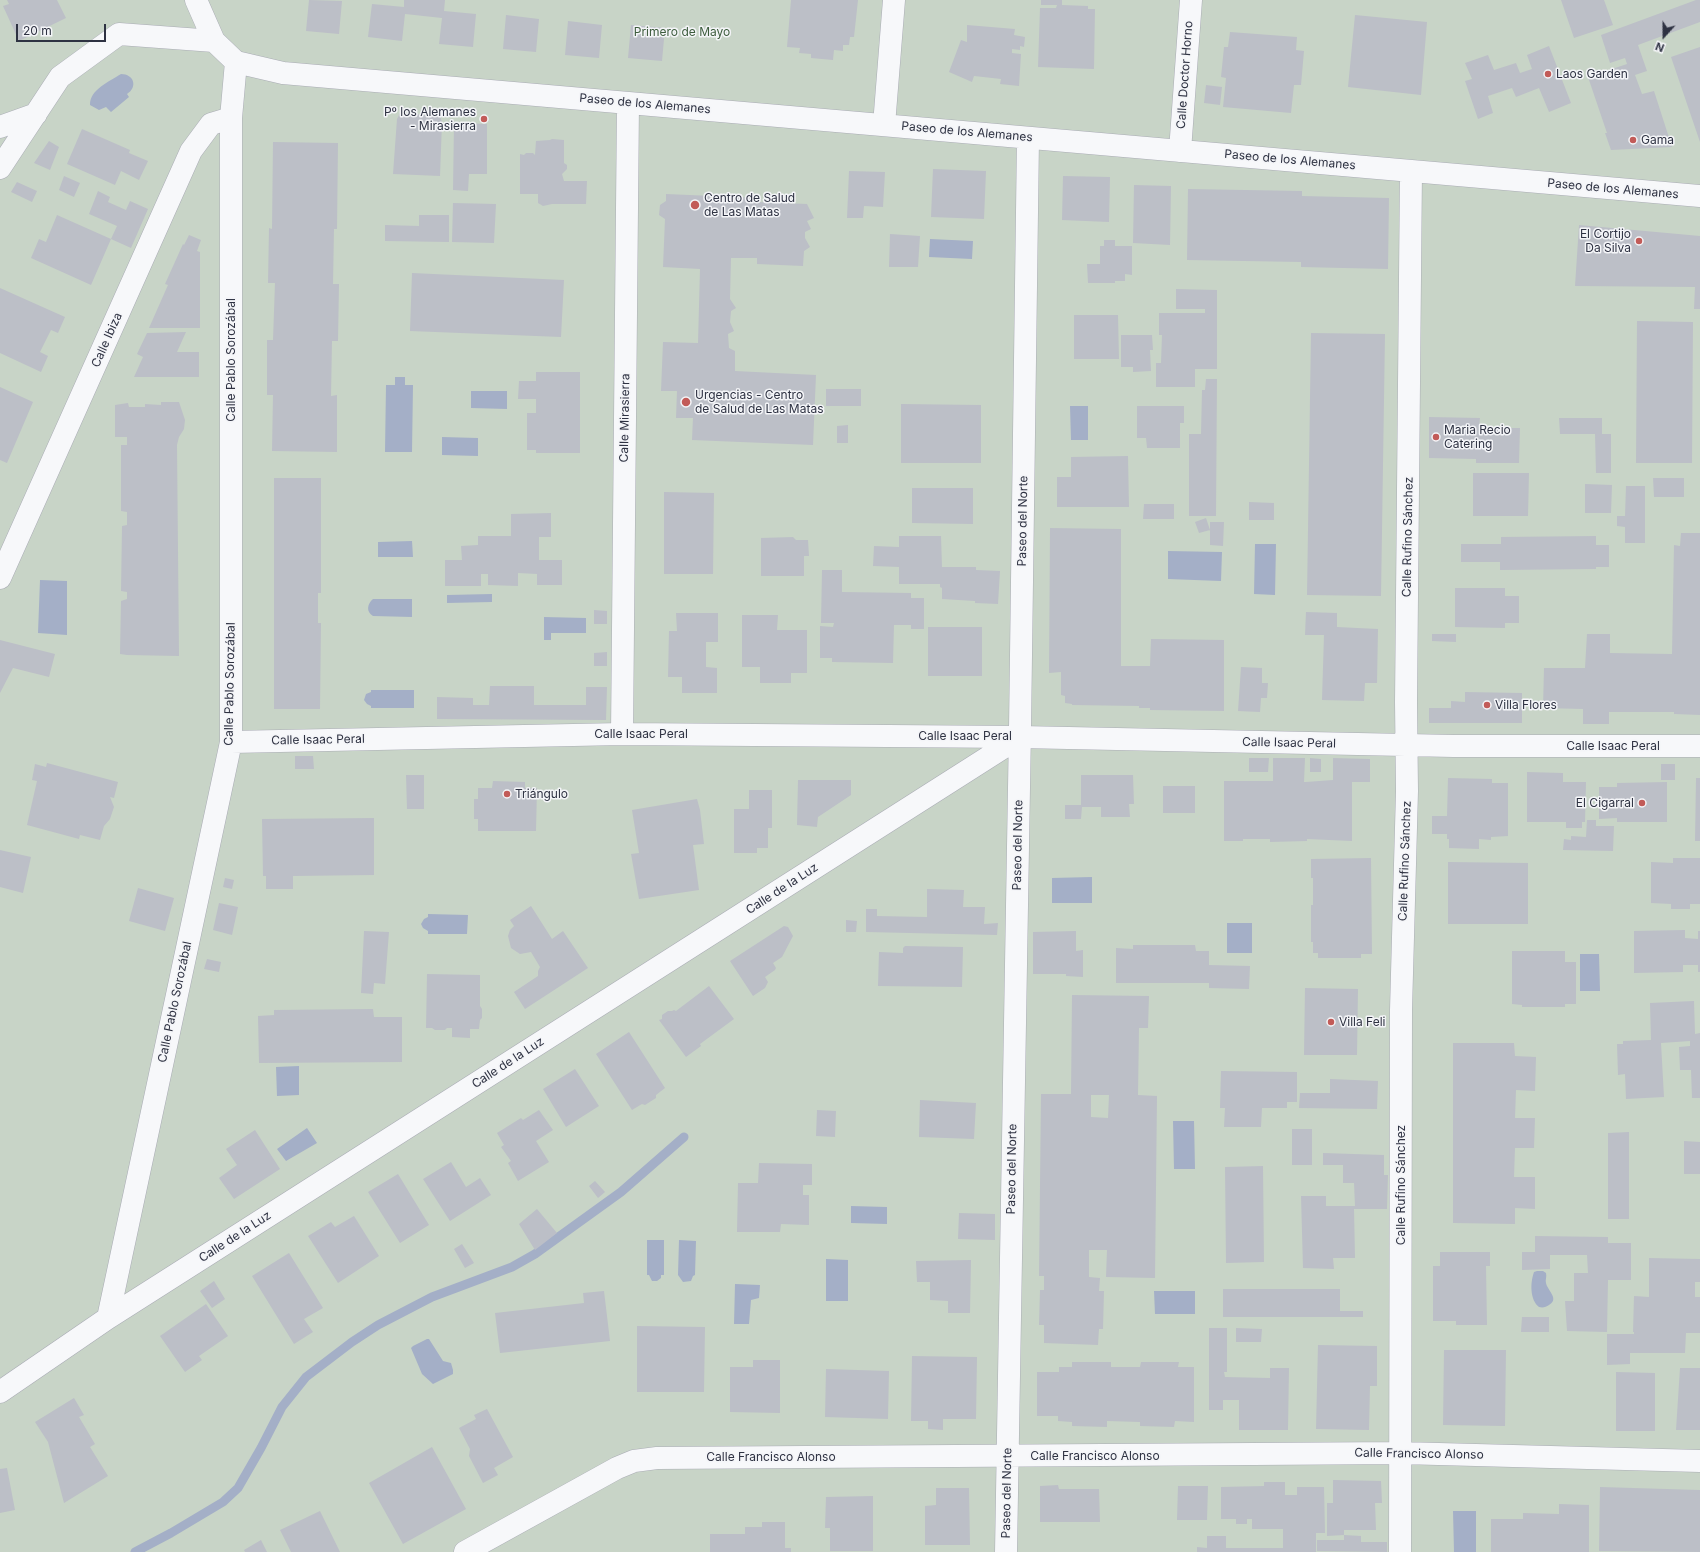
<!DOCTYPE html>
<html>
<head>
<meta charset="utf-8">
<style>
  body { margin:0 }
  #map { position:relative; width:1700px; height:1552px; overflow:hidden; background:#e5e6eb; font-family:Inter,sans-serif }
  canvas { display:block }
  .north { position:absolute; left:1644px; top:16px; width:40px; height:40px; -webkit-text-stroke:3px #f4f5f8; paint-order:stroke; rotate:201deg; font-size:11px; font-weight:700; line-height:16px; text-align:center; color:#2e3242 }
  .north::after { content:''; display:block; margin:auto; width:14px; height:18px; background:#2e3242; clip-path:polygon(50% 0,100% 100%,50% 72%,0 100%) }
  .scale { position:absolute; left:16px; top:24px; width:90px; height:18px; box-sizing:border-box; border:2px solid #2e3242; border-top:0; padding-left:5px; font-size:12px; line-height:14px; white-space:nowrap; color:#2e3242; -webkit-text-stroke:3px #f4f5f8; paint-order:stroke }
</style>
</head>
<body>
<div id="map">
<canvas width="1700" height="1552"></canvas>
<div class="north">N</div>
<div class="scale">20 m</div>
</div>
<script>
const c = document.querySelector('canvas').getContext('2d');
c.lineJoin = 'round';
function fill(path, color) {
  c.fillStyle = color;
  c.fill(path, 'evenodd');
}
function trace(path, color, width, dash) {
  c.strokeStyle = color;
  c.lineWidth = width;
  c.lineCap = dash ? 'butt' : 'round';
  c.setLineDash(dash || []);
  c.stroke(path);
}
function drawText(font, color, halo, rows, align = 'center') {
  c.font = font + ' Inter,sans-serif';
  c.lineWidth = 3;
  c.setLineDash([]);
  c.textBaseline = 'middle';
  c.strokeStyle = halo;
  c.fillStyle = color;
  for (const [text, x, y, turn = 0] of rows) {
    c.save();
    c.translate(x, y);
    c.rotate((+turn || 0) * Math.PI / 180);
    c.textAlign = isNaN(turn) ? turn : align;
    if (halo) c.strokeText(text, 0, 0);
    c.fillText(text, 0, 0);
    c.restore();
  }
}
fill(new Path2D(`
  M0 0H1700V1552H0Z`), '#c8d4c7');
fill(new Path2D(`
  M121 74C134 74 138 87 127 94L129 97 111 112 106 107 99 110 90 105C89 90 110 81 121 74Z
  M930 239 973 241 972 259 929 257Z
  M395 377H405V385H413L412 452H385L386 385H395Z
  M471 391H507V409L471 408Z
  M1070 406H1088V440H1071Z
  M442 437 478 438V456L442 455Z
  M412 541 413 557H378V542Z
  M1255 544H1276L1275 595 1254 594Z
  M1168 551 1222 552 1221 581 1168 579Z
  M40 580 67 581V635L38 633Z
  M492 594V602L447 603V595Z
  M373 599H412V617L373 616C366 612 367 604 373 599Z
  M544 617 586 618V633H551V640H544Z
  M371 690H414V708H371V706L367 704 364 700 366 694 371 692Z
  M1092 877V903H1052V878Z
  M428 914 468 915 467 934H428V931L423 928 421 924 424 919 428 917Z
  M1227 923H1252V953H1227Z
  M1580 954H1599L1600 991H1580Z
  M299 1066V1095L277 1096 276 1067Z
  M1173 1121H1194L1195 1169H1174Z
  M307 1128 317 1143 286 1161 277 1149Z
  M851 1206 887 1207V1224L851 1223Z
  M647 1240H664V1275H661V1278L657 1281H652L649 1275H647Z
  M679 1240 696 1241 695 1275 693 1276 691 1281 683 1282 678 1275Z
  M826 1259 848 1260V1301H826Z
  M1537 1271H1543L1546 1273C1547 1277 1545 1280 1546 1283 1547 1290 1560 1299 1549 1305 1546 1307 1543 1308 1539 1307 1530 1300 1530 1283 1534 1272Z
  M735 1284 760 1285 759 1298 751 1300 749 1324H734Z
  M1154 1291H1195V1314H1155Z
  M427 1339H429L443 1361 451 1363 453 1370V1374L433 1384 422 1374 411 1348 413 1346Z
  M1453 1511H1476V1552H1454Z`), '#a4afc7');
trace(new Path2D(`
  M135 1552 171 1533 223 1502 238 1488 261 1448 282 1407 306 1377 352 1342 378 1325 432 1297 512 1267 535 1254 621 1192 684 1137`), '#a4afc7', 9);
fill(new Path2D(`
  M7 0H57L66 18 19 41 3 6 9 4Z
  M309 0 342 1 339 34 306 31Z
  M404 0H445L444 11 476 14 473 47 439 44 442 18 405 14 402 41 368 37 372 4 404 7Z
  M791 0H858L854 37H850L849 45H843V51L834 50 833 60 811 58V54L799 53 800 48 787 47Z
  M1041 0H1062V5L1088 6V9H1095L1094 69 1038 67 1040 8H1056L1057 5H1041Z
  M1561 0H1604L1613 25 1574 38Z
  M1696 0H1700V22L1638 45 1647 71 1635 75 1642 94 1654 91 1672 147 1611 150 1605 133H1607L1588 77 1627 64 1625 58 1610 63 1601 35Z
  M506 15 539 19 536 52 503 49Z
  M1355 15 1427 22 1421 95 1348 87Z
  M568 21 602 25 599 58 565 55Z
  M631 25 665 28 662 61 628 58Z
  M967 25 1015 29 1014 35 1025 37 1024 47 1020 46V50L1012 49V53L1021 54 1019 86 1000 84 1001 79 974 76 972 82 949 72 961 40 967 42Z
  M1230 32 1297 37 1296 50 1304 51 1301 85H1294L1291 113 1223 107 1226 78 1221 77 1224 47H1228Z
  M1549 46 1571 103 1549 112 1539 88 1516 97 1512 88 1488 96 1493 113 1478 119 1465 81 1472 79 1465 63 1488 55 1494 70 1516 63 1520 73 1532 69 1527 55Z
  M1700 47V142L1671 57Z
  M1206 85 1222 87 1220 105 1204 103Z
  M400 113 440 116 442 122 440 176 393 174 397 119Z
  M454 123 487 124V174H469L468 191 453 190Z
  M82 129 130 150 129 153 148 161 139 180 121 171 115 185 67 164Z
  M552 139 564 140V163L567 165V169L562 174 564 181H587L586 204H552L543 206 538 203V194H520V154L524 155 526 153H533L535 155 536 141 550 140Z
  M49 141 59 147 50 170 34 163Z
  M273 142 338 143 337 229H334L333 284H339L338 341H332L331 396 337 395V452L272 451 273 395H267V340H273L275 283H268L269 228 272 229Z
  M933 169 986 171 984 219 931 217Z
  M849 171 885 172 883 207 864 206 863 218H847Z
  M64 176 80 183 74 197 59 190Z
  M1063 176 1110 177 1109 222 1062 220Z
  M17 182 37 191 32 202 11 192Z
  M1134 185 1171 186 1170 245 1133 243Z
  M1188 189 1302 191V196L1389 198 1388 269 1301 267V262L1187 260Z
  M98 191 110 197 108 202 126 210 130 201 148 209 131 248 111 239 117 226 89 214Z
  M666 194 759 198V202L807 204 814 218 807 221 811 229 805 232V238L810 247 804 251 803 266 757 264V258H731L730 299 736 308 731 311 730 322 734 331 728 334 729 348 735 351V371L816 375 813 445 692 440 693 418H676L677 391H661L663 342 698 343 700 269 663 267 665 219 659 215 660 205 666 201Z
  M453 203 496 204 494 243 452 242Z
  M57 215 111 239 91 285 31 258 39 239 46 242Z
  M419 215H449V242L385 241V225L419 226Z
  M1579 225 1700 236V309H1694L1695 287 1575 286Z
  M890 234 920 236 918 267H889Z
  M189 235 201 240 197 251 200 252V328H149L168 285 165 284 183 244 184 245Z
  M1104 240H1115V246H1132V275L1125 274V281H1115V283H1088L1087 264H1100V246H1104Z
  M412 273 564 280 561 337 410 331Z
  M0 288 65 317 58 333 51 330 40 352 48 356 41 372 0 353Z
  M1176 289 1217 290V369H1195V387H1156V363H1161L1162 335H1159V313H1205V309H1176Z
  M1074 315H1118L1119 359H1074Z
  M1637 321 1693 322 1692 463H1636Z
  M186 332 177 352H199V377H134L143 357 137 354 147 333Z
  M1311 333 1385 334 1381 596 1307 595Z
  M1121 335H1152L1153 350H1150L1151 371 1133 372V367H1121Z
  M536 372H580V453H536V450H527V413H536V399H518L519 381H536Z
  M1206 379H1217L1216 516H1189V434H1201L1202 390H1205Z
  M0 387 33 402 7 463 0 460Z
  M826 389H861V406H826Z
  M161 402H179L185 420 184 429 179 437 177 445 179 656 127 655 120 654 121 601 127 599V592L121 591 122 526 127 525V512L121 511V445H127V437H115V405L128 403 129 407H145V404L161 405Z
  M901 404 981 405V463H901Z
  M1137 406H1184V423H1180V448H1147L1146 438H1137Z
  M1429 417 1480 418 1479 428H1520L1519 463H1476V459L1429 458Z
  M1559 418H1602V434H1611V473H1596L1595 434H1560Z
  M848 425V443H837V426Z
  M1128 456 1129 507H1057V477H1071V457Z
  M1473 473H1529L1528 516H1473Z
  M274 478H321V593H318V623H321L320 709H274Z
  M1653 478H1684V497H1654Z
  M1585 484 1612 485 1611 513H1585Z
  M1626 486H1645V543H1625V527L1617 526V516H1625Z
  M912 488H973V524L912 523Z
  M664 492 714 493 713 574H664Z
  M1249 502 1274 503V520H1249Z
  M1144 504H1174V519H1143Z
  M551 513V537H539V560H562V585H537V574L518 573V586L488 585V574H481V586H445V560H462L461 546 478 545V536H511V514Z
  M1206 518 1210 530 1199 533 1195 522Z
  M1210 522H1224L1223 546 1210 545Z
  M1050 528 1121 529V666H1150L1151 639 1224 640V711L1150 710V708H1139V706L1072 705V704L1065 703V696L1061 695V672L1049 673Z
  M1681 533H1700V715L1674 714V712H1609V724H1583V709L1543 708 1544 668H1585L1587 634H1610V653L1672 654 1674 545 1680 546Z
  M899 536H941L942 567H976V570L1000 571 998 604 975 603V601L942 599V588L940 587V584H899V567L873 566 874 546 899 547Z
  M1596 536V545H1609V567H1596V569L1500 570V562H1461V544H1501V537Z
  M793 537 796 540H808L809 556H804V576H761V538Z
  M822 570H842V592L911 593V598H924V629H911V625H894L893 663 832 662V658H820V626L833 627 834 623H821Z
  M1455 588H1505V596H1519V623H1505V628L1455 627Z
  M594 610 607 611V624H594Z
  M1306 612 1337 613V627L1378 629 1377 683H1365L1364 701 1322 700 1324 635H1305Z
  M676 613H718V642H706V667L717 668V693H682V677H668L669 631H677Z
  M742 615H778L777 630H807V673H791V683H760V667H742Z
  M928 627H982V676H928Z
  M1432 634H1456V642L1432 641Z
  M0 640 55 654 49 677 13 668 0 693Z
  M607 652V666H594V653Z
  M1241 667 1262 668V683H1268L1267 698H1261L1260 712 1238 711Z
  M490 686H534V705H586V687H607L606 720 437 719V697L473 698V705H489Z
  M1465 692 1522 693V723H1429V708H1451V701L1465 702Z
  M295 756H313L314 769H295Z
  M1249 758H1269L1268 772H1249Z
  M1273 758H1305L1304 782H1306L1333 780V758L1370 759V782H1352V841L1307 839V841L1270 842V839H1243V841H1224V781H1273Z
  M1310 758 1321 759V772H1310Z
  M47 763 118 782 114 798 110 797 114 807 110 819 104 826 100 840 80 835 79 839 27 825 37 781 32 780 35 764 46 767Z
  M1661 764H1675V780H1661Z
  M1527 772 1563 773V782H1586L1585 822H1582V828H1566V822H1527Z
  M406 775H424V809H407Z
  M1081 775H1133L1134 804H1129L1130 817H1101V807H1082L1081 819H1065V805H1081Z
  M1448 778 1492 779V783H1508V836L1491 837V840L1479 839V849L1449 848V839H1447V834H1432V816H1447Z
  M1696 778H1700V841H1695Z
  M798 780H851V795L818 817 817 827 797 825Z
  M493 781 525 782V788H537L536 831H478V819H474V799H478V788H492Z
  M1667 782V822H1617V818L1599 819V787H1617V783Z
  M1163 786H1195V813H1163Z
  M749 790H772V828H768V848H757V853H734V809H749Z
  M697 799 700 810 704 844 693 845 699 890 639 899 631 854 639 853 632 810Z
  M374 818V875L293 876V889H266V876H263L262 819Z
  M1587 820H1596V826H1614L1613 851 1563 850 1564 839 1571 840V836L1586 837Z
  M0 850 31 857 23 893 0 887Z
  M1371 858 1372 954H1361V958H1318V953H1313V942H1311V905H1313V878H1311V859Z
  M1673 858H1700V904H1690V909H1671V904L1651 903V862L1673 863Z
  M1448 862 1528 863V924H1448Z
  M225 878 234 880 232 889 223 887Z
  M138 888 174 898 165 931 129 921Z
  M927 889 964 890 963 907H985L984 924 998 923 997 935 866 932V909H877V916L927 917Z
  M219 903 238 907 232 935 213 930Z
  M531 906 552 939 563 931 588 968 525 1009 514 992 538 976V971L540 967 531 952 520 954 511 948 508 936 510 930 514 926 510 920Z
  M846 920 857 921 856 932H846Z
  M784 926 788 927 793 936 782 957 773 963 776 968 775 970 765 977 768 982 765 988 753 996 730 961Z
  M1685 930V938L1698 939V931H1700V972H1698V965H1683V972L1634 973V931Z
  M364 931 389 932 385 984 374 983 373 994 361 993Z
  M1076 931V951L1083 950V977L1066 976V974H1033V932Z
  M1133 945H1195L1196 951H1209V965L1250 966 1249 989 1209 988V983H1116V948L1133 949Z
  M905 946 963 947 962 987 878 986 879 952 903 953V948Z
  M1512 951H1565V962H1576V1004H1565V1007H1522V1005L1512 1004Z
  M207 959 221 962 219 972 204 969Z
  M427 974 480 975V1006L482 1009V1018L480 1020 479 1029H470V1038L452 1037V1028H447L445 1030H435L432 1028H426Z
  M709 986 734 1019 700 1044 701 1046 686 1057 659 1020 662 1019V1015L668 1011H672L674 1010 676 1011Z
  M1305 988 1358 989 1357 1055H1304Z
  M1072 995 1149 996 1148 1028H1139L1138 1095 1157 1096 1155 1278 1106 1277 1107 1250H1089V1277L1100 1278 1099 1291H1104L1103 1329H1099L1098 1345 1044 1343V1325H1039L1040 1290H1044V1276H1039L1041 1094H1071ZM1091 1095H1109L1108 1118 1091 1117Z
  M1694 1001 1695 1034 1700 1033V1098H1692L1691 1070H1680L1679 1047 1690 1046V1041L1661 1043 1664 1097 1626 1099 1625 1074 1618 1075 1617 1044H1623V1041L1651 1040 1650 1003Z
  M373 1009 374 1017H402V1062L259 1063 258 1016 274 1015V1010Z
  M629 1032 665 1088 656 1095V1098L645 1105 642 1104 632 1110 596 1054Z
  M1453 1043H1514L1515 1056 1536 1057 1535 1091 1516 1090 1515 1118H1535L1534 1148H1515L1514 1177H1535V1209L1515 1208V1224L1453 1223Z
  M575 1069 599 1106 566 1127 543 1089Z
  M1221 1071 1297 1072V1102H1287V1108H1262L1261 1127H1224L1225 1108H1220Z
  M1330 1079 1378 1081 1377 1109 1299 1108 1300 1093H1330Z
  M920 1100 976 1103 974 1139 919 1137Z
  M539 1110 553 1130 536 1141 549 1162 518 1181 508 1163 511 1161 501 1147 504 1145 497 1133 521 1118 523 1120Z
  M817 1110 836 1111 835 1137 816 1136Z
  M1292 1129H1312V1165H1292Z
  M255 1130 280 1169 234 1199 219 1178 237 1165 226 1149Z
  M1629 1132V1219H1608V1133Z
  M1684 1141 1700 1142V1174H1684Z
  M1323 1153 1384 1155V1175H1388L1387 1209H1354L1355 1258H1333L1334 1269 1303 1268 1301 1196H1326V1206H1355L1354 1183H1343V1165H1323Z
  M451 1162 466 1187 480 1178 491 1195 450 1221 423 1179Z
  M759 1163 812 1164V1185H803V1195H809V1225L781 1224 780 1232H737L738 1183H758Z
  M1263 1166 1264 1262 1226 1263 1225 1167Z
  M398 1174 429 1225 400 1243 368 1192Z
  M595 1181 605 1192 598 1198 589 1186Z
  M537 1209 557 1233 535 1250 519 1224Z
  M959 1213 995 1214V1240L958 1239Z
  M354 1216 379 1256 338 1283 308 1236 331 1222 335 1227Z
  M1535 1236 1608 1237V1243H1631V1280H1608L1607 1332 1567 1331 1565 1301H1574V1273H1588L1587 1255H1550V1269L1522 1270V1252H1535Z
  M462 1244 474 1263 465 1268 454 1249Z
  M1440 1252H1490V1266H1486L1487 1325H1456V1321H1433V1266H1440Z
  M289 1253 323 1308 304 1319 313 1332 294 1344 252 1276Z
  M1649 1258 1700 1259V1282H1695V1297H1700V1333H1686L1685 1353H1630V1364L1607 1365V1334H1634V1332H1633L1634 1296 1649 1297Z
  M971 1260 970 1313H948V1301L930 1300V1282H917L916 1261Z
  M214 1281 225 1299 212 1308 200 1291Z
  M1223 1289H1340V1311H1363V1317H1223Z
  M604 1291 610 1341 500 1353 495 1313 584 1303 583 1293Z
  M206 1304 228 1336 199 1356 202 1360 185 1372 160 1336Z
  M1522 1317H1549V1332H1521Z
  M637 1326 705 1327 704 1392H637Z
  M1209 1328H1227V1372H1224L1225 1377 1270 1378V1368H1289L1288 1430H1239V1400H1223V1410H1209Z
  M1236 1328 1262 1329 1261 1342H1236Z
  M1318 1345 1377 1346V1386H1370L1369 1430 1316 1429Z
  M1444 1350H1506L1505 1426 1443 1425Z
  M912 1356 977 1357 976 1419H943V1430L928 1429V1421H911Z
  M753 1360H780V1413L730 1412V1367H753Z
  M1072 1362H1111V1367H1140L1141 1362H1179L1178 1367H1194V1422L1175 1421 1174 1427 1140 1426V1422L1107 1421V1427L1072 1426V1422L1058 1421V1416H1037V1372H1059V1367H1072Z
  M1680 1368H1700V1430H1676Z
  M826 1369 889 1371 888 1419 825 1417Z
  M1616 1372 1655 1373V1431H1616Z
  M74 1398 84 1415 79 1417 95 1444 90 1447 108 1476 64 1503 48 1442 35 1422Z
  M487 1409 513 1457 494 1468 498 1475 483 1483 469 1456 470 1449 459 1428 476 1419 474 1415Z
  M432 1447 466 1509 403 1544 369 1483Z
  M7 1468 15 1510 0 1513V1469Z
  M1333 1480 1381 1481 1382 1503H1375L1376 1530H1344V1535L1361 1536V1542H1387V1552L1317 1551V1540H1344V1535L1327 1536V1503H1333Z
  M1264 1482H1285V1495H1297V1487H1324L1325 1533H1316V1552H1197V1547L1207 1548V1536H1226V1548H1283V1529H1252V1519H1247V1524H1236V1519H1221V1487L1264 1486Z
  M1058 1485 1059 1489H1099L1100 1522H1040V1486Z
  M1178 1486H1208L1207 1520H1177Z
  M1600 1487 1700 1490V1552L1599 1551Z
  M936 1488H969L970 1545H925V1506L936 1505Z
  M873 1496V1551H830V1528H825L826 1497Z
  M1559 1504 1589 1505V1552H1491V1519H1523V1513L1559 1514Z
  M320 1511 340 1552H291L280 1530Z
  M762 1522H785V1548H791V1552H710V1534H745V1527H762Z
  M261 1540 267 1552H245L244 1550Z`), '#bcbfc7');
const minor = new Path2D(`
  M196 0 214 41 236 62 283 73 1700 196
  M884 125 894 0
  M0 127 36 114
  M1180 151 1191 0
  M0 168 60 77 119 34 214 41
  M0 578 191 151 211 124 231 118
  M622 734 628 103
  M231 742 622 734 1020 737 1454 746H1700
  M108 1318 231 742V118L236 62
  M0 1392 108 1318 1020 737
  M465 1552 617 1468 634 1461 657 1458 1401 1453 1700 1461
  M1006 1552 1020 729 1028 138
  M1400 1552 1401 1010 1407 791 1406 702 1411 171`);
trace(minor, '#aaacb5', 23);
trace(minor, '#f7f8fa', 22);
for (const [x, y, r, color] of [
  [1548,74,4,"#c25b58"],
  [484,119,4,"#c25b58"],
  [1633,140,4,"#c25b58"],
  [695,205,5,"#c25b58"],
  [1639,241,4,"#c25b58"],
  [686,402,5,"#c25b58"],
  [1436,437,4,"#c25b58"],
  [1487,705,4,"#c25b58"],
  [507,794,4,"#c25b58"],
  [1642,803,4,"#c25b58"],
  [1331,1022,4,"#c25b58"]
]) {
  const dot = new Path2D();
  dot.arc(x, y, r, 0, 2 * Math.PI);
  c.fillStyle = color;
  c.fill(dot);
  trace(dot, '#f4f5f8', 1.5);
}
drawText('12px', '#3d5c3d', '#f4f5f8', [
  ["Primero de Mayo",682,32]
]);
drawText('12px', '#2e3242', '#f4f5f8', [
  ["Laos Garden",1556,74],
  ["Pº los Alemanes",476,112,"right"],
  ["- Mirasierra",476,126,"right"],
  ["Gama",1641,140],
  ["Centro de Salud",704,198],
  ["de Las Matas",704,212],
  ["El Cortijo",1631,234,"right"],
  ["Da Silva",1631,248,"right"],
  ["Urgencias - Centro",695,395],
  ["de Salud de Las Matas",695,409],
  ["Maria Recio",1444,430],
  ["Catering",1444,444],
  ["Villa Flores",1495,705],
  ["Triángulo",515,794],
  ["El Cigarral",1634,803,"right"],
  ["Villa Feli",1339,1022]
], 'left');
drawText('12px', '#2e3242', '#f4f5f8', [
  ["Calle Doctor Horno",1185,75,-86],
  ["Paseo de los Alemanes",645,104,5],
  ["Paseo de los Alemanes",967,132,5],
  ["Paseo de los Alemanes",1290,160,5],
  ["Paseo de los Alemanes",1613,189,5],
  ["Calle Ibiza",107,340,-66],
  ["Calle Pablo Sorozábal",231,360,-90],
  ["Calle Mirasierra",625,418,-89],
  ["Paseo del Norte",1023,521,-89],
  ["Calle Rufino Sánchez",1408,537,-89],
  ["Calle Pablo Sorozábal",230,684,-89],
  ["Calle Isaac Peral",641,734],
  ["Calle Isaac Peral",965,736],
  ["Calle Isaac Peral",318,740,-1],
  ["Calle Isaac Peral",1289,743,1],
  ["Calle Isaac Peral",1613,746],
  ["Paseo del Norte",1018,845,-89],
  ["Calle Rufino Sánchez",1405,861,-88],
  ["Calle de la Luz",782,889,-33],
  ["Calle Pablo Sorozábal",175,1002,-78],
  ["Calle de la Luz",508,1063,-33],
  ["Paseo del Norte",1012,1169,-89],
  ["Calle Rufino Sánchez",1401,1185,-90],
  ["Calle de la Luz",235,1237,-33],
  ["Calle Francisco Alonso",1419,1454,1],
  ["Calle Francisco Alonso",1095,1456],
  ["Calle Francisco Alonso",771,1457],
  ["Paseo del Norte",1007,1493,-89]
]);
</script>
</body>
</html>
